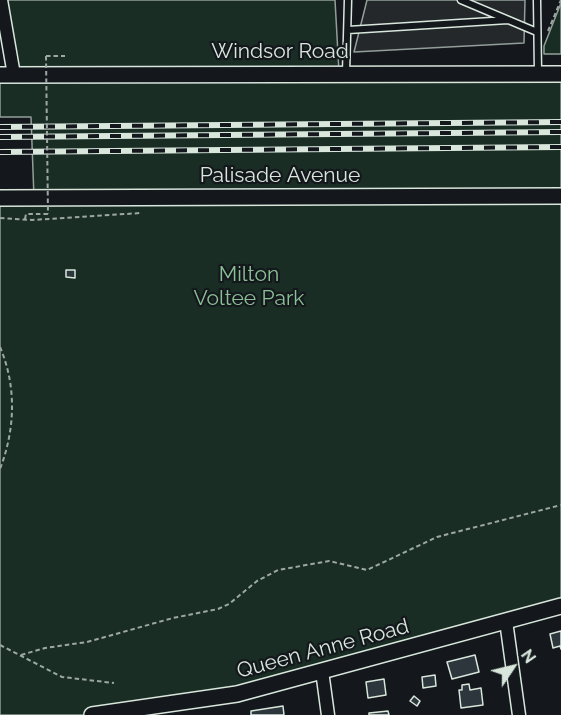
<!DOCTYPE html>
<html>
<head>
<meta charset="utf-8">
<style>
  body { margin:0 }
  #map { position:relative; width:561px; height:715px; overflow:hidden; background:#14181c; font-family:Raleway,sans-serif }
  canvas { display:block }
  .north { position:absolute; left:483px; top:637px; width:60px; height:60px; -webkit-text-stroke:4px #14181c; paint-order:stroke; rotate:55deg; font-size:16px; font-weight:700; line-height:24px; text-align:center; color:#d8e6dc }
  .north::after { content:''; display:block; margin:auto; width:21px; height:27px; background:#d8e6dc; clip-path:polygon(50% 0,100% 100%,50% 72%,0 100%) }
</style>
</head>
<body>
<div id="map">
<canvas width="561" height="715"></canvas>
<div class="north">N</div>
</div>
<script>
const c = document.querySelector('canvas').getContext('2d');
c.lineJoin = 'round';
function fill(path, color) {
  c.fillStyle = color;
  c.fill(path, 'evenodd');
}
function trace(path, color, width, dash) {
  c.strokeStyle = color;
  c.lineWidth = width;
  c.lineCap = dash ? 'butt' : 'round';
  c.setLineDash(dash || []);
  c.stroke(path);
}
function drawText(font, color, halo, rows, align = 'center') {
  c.font = font + ' Raleway,sans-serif';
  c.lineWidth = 4.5;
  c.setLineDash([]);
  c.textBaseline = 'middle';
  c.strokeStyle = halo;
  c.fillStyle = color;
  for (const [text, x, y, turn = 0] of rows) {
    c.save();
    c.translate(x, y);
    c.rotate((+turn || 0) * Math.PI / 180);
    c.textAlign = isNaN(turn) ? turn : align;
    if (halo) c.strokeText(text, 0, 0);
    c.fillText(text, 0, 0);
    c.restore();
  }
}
const green = new Path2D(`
  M1 0H335L339 72 561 74V606L237 694 91 715H0V198H34L31 117H0V75H14Z
  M561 3V54H544V46Z`);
fill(green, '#1a2d24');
trace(green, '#939e99', 1.5);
const parking = new Path2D(`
  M367 0H525L524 43 354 52Z`);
fill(parking, '#24282b');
trace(parking, '#939e99', 1.5);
const building = new Path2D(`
  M66 270H75V278L66 277Z
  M561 631V649L560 646 553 648 550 634Z
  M475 655 479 672 452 679 447 662Z
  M435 675 436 686 423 688 422 677Z
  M384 679 386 695 368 698 366 682Z
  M469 684 470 690 481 688 483 705 461 708 459 690H462V685Z
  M414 696 420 701 417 706 410 701Z
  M283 706 284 715H251V711Z
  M388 711 389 715H369V713Z`);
fill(building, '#2c363c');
trace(building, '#d8e6dc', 1.5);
const service = new Path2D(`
  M461 0 537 32
  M537 0 538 73
  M348 30 508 20
  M346 73 348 0`);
const minor = new Path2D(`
  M1 0 14 75
  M506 621 519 715
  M322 671 328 715`);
const tertiary = new Path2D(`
  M0 75 561 74
  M0 198 561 196
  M92 715 237 694 561 606`);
trace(service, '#d8e6dc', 9);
trace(minor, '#d8e6dc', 15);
trace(tertiary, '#d8e6dc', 18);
trace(new Path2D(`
  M548 31 561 0
  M46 56H65
  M0 218 32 220 141 213
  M25 219 26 214H48
  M0 347C17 387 15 430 0 469
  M0 645 62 677 114 683
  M21 655 45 648 87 642 173 618 218 609 229 604 257 581 278 570 329 561 367 570 437 537 561 505`), '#9da8a2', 2, [4.5, 3]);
trace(service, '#14181c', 6);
trace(minor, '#14181c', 12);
trace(tertiary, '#14181c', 15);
const rail = new Path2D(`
  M0 127 561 122
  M0 137 561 132
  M0 152 561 147`);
trace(rail, '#d8e6dc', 6);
trace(rail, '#14181c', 4, [11]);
trace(new Path2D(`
  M46 56 48 214`), '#9da8a2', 2, [4.5, 3]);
drawText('21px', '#d8e6dc', '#14181c', [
  ["Windsor Road",280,52],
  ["Palisade Avenue",280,176],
  ["Queen Anne Road",323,649,-15]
]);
drawText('21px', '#8ac095', '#14181c', [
  ["Milton",249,275],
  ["Voltee Park",249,299]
]);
</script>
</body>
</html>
